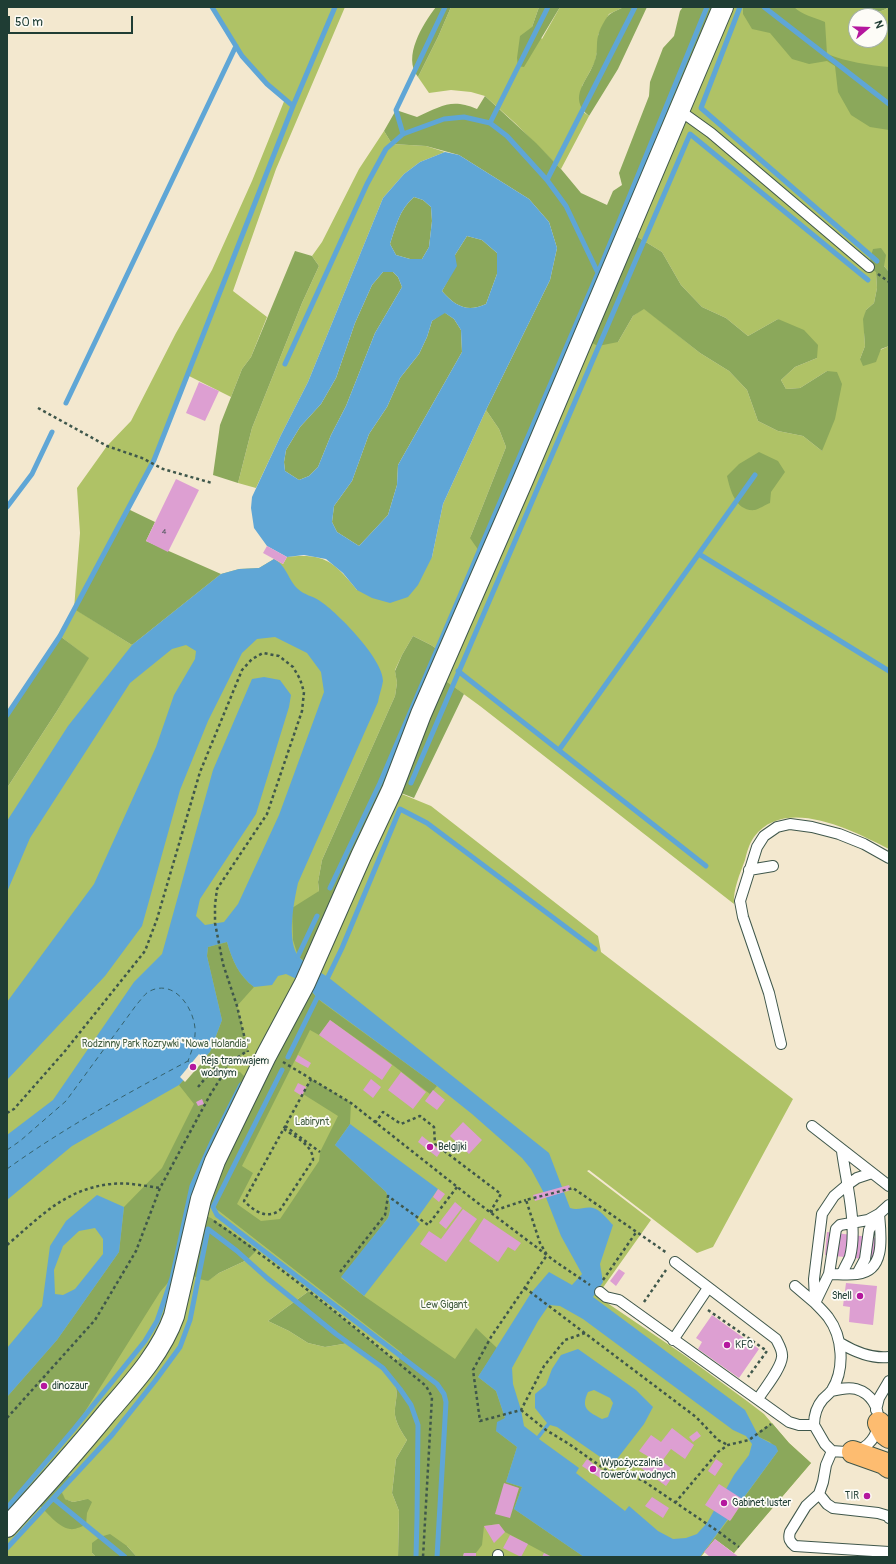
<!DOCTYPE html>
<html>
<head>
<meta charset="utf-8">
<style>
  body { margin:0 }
  #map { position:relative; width:896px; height:1564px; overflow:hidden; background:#f3e8cf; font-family:Pangolin,sans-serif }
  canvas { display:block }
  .frame { position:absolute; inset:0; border:8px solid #1f3d34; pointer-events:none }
  .north { position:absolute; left:848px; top:8px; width:40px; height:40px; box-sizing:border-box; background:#fdfcf7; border:1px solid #a4b0a9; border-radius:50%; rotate:71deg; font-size:11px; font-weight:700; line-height:16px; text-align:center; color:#1f3d34 }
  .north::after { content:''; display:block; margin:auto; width:14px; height:18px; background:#b5179e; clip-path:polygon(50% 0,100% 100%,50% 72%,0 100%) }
  .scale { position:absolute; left:8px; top:16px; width:125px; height:18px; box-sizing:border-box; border:2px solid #1f3d34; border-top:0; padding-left:5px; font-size:12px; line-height:14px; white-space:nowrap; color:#1f3d34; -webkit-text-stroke:3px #fdfcf7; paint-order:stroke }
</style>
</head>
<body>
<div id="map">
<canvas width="896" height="1564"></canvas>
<div class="frame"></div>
<div class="north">N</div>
<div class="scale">50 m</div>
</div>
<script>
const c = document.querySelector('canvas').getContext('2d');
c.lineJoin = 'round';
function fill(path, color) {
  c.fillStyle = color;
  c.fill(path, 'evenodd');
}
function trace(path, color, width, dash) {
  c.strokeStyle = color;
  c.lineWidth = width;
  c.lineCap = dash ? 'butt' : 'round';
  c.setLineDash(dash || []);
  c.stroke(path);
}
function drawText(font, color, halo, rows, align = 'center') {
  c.font = font + ' Pangolin,sans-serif';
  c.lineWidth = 3.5;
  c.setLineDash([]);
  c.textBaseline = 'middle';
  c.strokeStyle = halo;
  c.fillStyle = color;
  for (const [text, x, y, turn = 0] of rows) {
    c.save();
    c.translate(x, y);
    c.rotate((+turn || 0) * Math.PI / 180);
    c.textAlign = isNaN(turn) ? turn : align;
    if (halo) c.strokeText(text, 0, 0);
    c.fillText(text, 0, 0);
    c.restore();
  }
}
fill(new Path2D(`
  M212 7H345L276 169 233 291 267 317 251 357 242 369 231 397 187 375 154 460 75 609 132 645 221 574 239 569 259 568 274 559 283 564 287 557C325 553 334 562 357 590L432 557 443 504 486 410 499 429 506 447 470 538 582 338 618 342 633 316 644 308 700 353 729 371 747 390 758 421 778 431 803 436 822 451 827 371 800 388 786 389 781 380 795 367 817 358 778 319 748 336 726 318 702 307 681 285 662 252 628 231 723 7H861C871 13 879 14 889 7V272L884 266 876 272 877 288 874 303 866 310 864 332 865 346 860 359 889 346V849C854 831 785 795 754 837 749 844 747 852 745 860 740 874 733 889 734 904L480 706 439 676 447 656 431 645 413 636 402 655 395 670 397 683 395 696 322 860 318 882 319 891 293 940 392 790 431 806 598 936 601 952 793 1099 713 1247 697 1253 589 1170 587 1171 651 1220 597 1296 684 1355 747 1401 764 1414 789 1443 811 1463 734 1553 715 1539 701 1557H463L464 1553 402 1353 397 1362 309 1291 268 1321 289 1331 308 1343 325 1347 349 1343C362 1352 391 1370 395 1384 399 1395 394 1404 395 1415 396 1423 402 1433 407 1440L396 1459 392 1493 399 1511 398 1557H137L127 1546 92 1553 96 1557H7V788L57 711 88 658 60 636 74 609 80 533 77 488 107 446 131 421 176 333 212 270 252 181 285 99 267 84 242 56ZM856 16H880V40H856ZM198 1213 247 1260 219 1273 207 1281ZM72 1478 61 1490 64 1499 73 1502 88 1499 45 1509 33 1498Z
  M451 7H539L532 27 542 39 560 7H624L609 14 598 35V47L595 62 582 86V111L589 116 561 169 515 123 485 96 471 92 451 90 429 93 418 77 438 37Z
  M384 131 392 144 426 146 445 152 420 162 404 174 383 198 308 382 281 435 256 488 238 483 252 428 302 303 319 266 312 256 322 242 359 169Z`), '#afc266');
fill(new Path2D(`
  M436 7H451L438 37 418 77C402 57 423 24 436 7Z
  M539 7H560L524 67 518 66 517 58 520 36 532 27Z
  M624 7H647L618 69 589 116C566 97 589 80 595 60 598 52 596 44 598 36 599 30 606 17 610 14 614 11 620 9 624 7Z
  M683 7H723L628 231 662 252 681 285 702 307 726 318 748 336 778 319 804 330 818 345 817 358 795 367 781 380 786 389 800 388 827 371 837 372 842 384 835 419 822 451 803 436 778 431 758 421 747 390 729 371 700 353 644 309 633 316 618 342 598 346 582 338 489 559 479 551 470 538 506 447 499 429 486 410 550 280 557 248 549 222 529 199 459 155 426 146 392 144 384 131 396 110 417 117C442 106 451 98 477 109L485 96 536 143 561 169 581 193 607 205 613 191 622 185 619 173 649 96 650 82 663 48 674 36 680 11Z
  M743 7H794C802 15 814 17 825 22L827 54C848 62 867 65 889 67V130L870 127 851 115 838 92 835 66 827 61 809 64 792 59 770 33 752 29 743 14Z
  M861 7H889C879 14 870 13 861 7Z
  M414 197 423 200 431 207 432 221 429 247 422 259H410L396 255 390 244C396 226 399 210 414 197Z
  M467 236 482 240 497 253V274L486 304C467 313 455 306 442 291L448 280 455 255Z
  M881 248 886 255 884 266 889 272V346L881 349 876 362 863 366 860 359 865 346 863 319 866 310 874 303 877 288 876 272 869 267 871 256 873 249Z
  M295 251 312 256 319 266 302 303 252 428 238 483 213 475 220 425 242 369 251 357Z
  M383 272H393L398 277 402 287 375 333 346 406 331 435 318 467 309 476 299 480 285 471 284 462 286 450 300 427 321 404 336 378 355 323 372 285Z
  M444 312 454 319 461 330 462 352 398 465 397 485 388 515 359 546 337 532 332 522 334 506 352 481 369 434 387 407 400 378 419 354 427 337 432 321Z
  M759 452 778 461 785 472 771 492 770 503C765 505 759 509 755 510 736 512 730 490 727 476L739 464Z
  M128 509 155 522 146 541 221 574 132 645 74 609Z
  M60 636 89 658 57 711 7 788V715Z
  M413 636 431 645 447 656 439 676 464 694 414 798 393 790 312 968 298 956 293 940 292 908 319 891 318 882 322 860 395 696 397 683 395 671 402 655Z
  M227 942C232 960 239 976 254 987L237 1006 248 1051 231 1062 227 1069 240 1072 252 1084 305 983 317 998 323 1003 437 1086 430 1094 385 1059 330 1020 319 1035 310 1030 242 1166 253 1173 237 1204 261 1221 280 1219 319 1161 320 1152 338 1116 303 1094 311 1079 351 1103 350 1124 335 1145 386 1192C390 1202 392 1208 388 1218L341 1278 364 1296 455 1359 476 1328 497 1348 478 1377 496 1391 505 1418 496 1431 517 1447 506 1482 522 1487 514 1509 584 1557H552L505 1532 499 1524 484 1526 482 1545 476 1553H464L463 1557H398L399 1511 392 1493 396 1459 407 1440C402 1433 396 1423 395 1415 394 1404 399 1395 395 1384 391 1370 362 1352 349 1343L325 1347 308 1343 289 1331 268 1321 309 1291 397 1362 402 1353 219 1211 201 1199 198 1213 211 1218 257 1250 247 1260 219 1273 208 1281 199 1279 185 1271 198 1213 188 1208 172 1278 160 1292 74 1429 7 1508V1397L57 1340 119 1252 124 1207 162 1168 194 1104 179 1085 210 1052 222 1020 207 956 208 947Z
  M772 1423 789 1443 811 1463 734 1553 715 1539 700 1557 729 1519 731 1520 744 1500 743 1499 778 1451 770 1442 759 1437 757 1433Z
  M58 1471 73 1478 61 1490 65 1499 73 1502 88 1499 92 1502 87 1513 86 1525C82 1526 75 1530 70 1529 58 1528 42 1507 33 1498Z
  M110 1534 127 1546 137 1557H96L92 1553V1543L100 1537Z`), '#8ba85b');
fill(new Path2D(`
  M445 152 459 155 529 199 549 222 557 248 550 280 486 410 443 504 432 557 418 585 408 597 390 603 372 598 357 590 343 573 326 559 304 555 287 557 267 546 254 528 251 508 252 497 281 435 308 382 383 198 404 174 420 162ZM414 197 423 200 431 207 432 221 429 247 422 259H410L396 255 390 244C396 226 399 210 414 197ZM467 236 482 240 497 253V274L486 304C467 313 455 306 442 291L457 266 455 255ZM383 272H393L398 277 402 287 375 333 346 406 331 435 318 467 309 476 299 480 285 471 284 462 286 450 300 427 321 404 336 378 355 323 372 285ZM445 313 454 319 461 330 462 352 398 465 397 485 388 515 359 546 337 532 332 522 334 506 352 481 369 434 387 407 400 378 419 354 427 337 432 321Z
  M274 559C287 566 288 580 298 589 304 595 313 596 320 601 337 612 384 660 383 681 382 688 379 695 378 702L298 883C294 901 286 942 299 957 307 965 318 971 328 977L549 1153 570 1208C579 1211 585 1206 593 1208 601 1210 608 1220 613 1225L600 1264 603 1282 593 1297 745 1410 759 1437 776 1446 778 1451 700 1557H584L514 1509 522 1487 506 1482 517 1447 496 1431 497 1422 505 1418 496 1391 478 1377 531 1293 549 1272 572 1285 582 1274 561 1236 545 1195 531 1169 522 1158 472 1114 437 1086 317 998 305 983 286 974 278 976 272 985 254 987C239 976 232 960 227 942L208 947 207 956 222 1020 210 1052 179 1085 72 1146 7 1200V1135L53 1100 134 982 162 954 213 770 252 679 264 677 280 680 291 695 289 707 256 814 200 899 196 916 205 925 224 922 238 904 279 815 324 692 321 672 307 653 275 637 257 639 242 653 208 721 180 790 142 926 105 976 7 1080V1002L94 884 156 747 174 695 195 659 196 651 186 645 172 649 130 683 30 838 7 892V821L68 726 132 645 221 574 239 569 259 568ZM549 1305 560 1306 583 1319 733 1430 746 1436 752 1444 749 1455 734 1475 707 1523 697 1534 686 1538 673 1539 658 1531 629 1506 625 1511 576 1473 579 1468 539 1439 550 1425 557 1427 606 1461 617 1459 644 1424 653 1407 636 1390 578 1349 561 1355 552 1369 546 1385 535 1394V1408L547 1423 537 1436 524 1426 521 1410 513 1384 512 1368 538 1321ZM594 1390 610 1398 613 1403 608 1417 602 1419C589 1412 580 1409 588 1392Z
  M350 1124 438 1189 416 1220 420 1224 364 1296 341 1277 388 1218C392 1208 390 1202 386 1192L335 1145Z
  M97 1195 124 1207 119 1252 57 1340 7 1397V1348L42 1306 50 1246 66 1221ZM95 1228 103 1239V1254L75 1289 63 1295 55 1294 54 1270 63 1246 79 1231Z`), '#5fa6d6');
fill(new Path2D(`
  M199 1054 205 1059 185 1082 180 1077Z`), '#f3e8cf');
trace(new Path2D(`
  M212 7 242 56 267 84 293 106
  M740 7 701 108 877 261
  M764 7 889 104
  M490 123 548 7
  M403 134 396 110 445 7
  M547 180 635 7
  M285 364 367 184 386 149 403 134 444 119 464 117 490 123 507 136 547 180 566 206 598 273
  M66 403 236 46
  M7 507 32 474 52 432
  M699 554 889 671
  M458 671 706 866
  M7 715 60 636 154 460 293 106 335 7
  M559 750 755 475
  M411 783 690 134 868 280
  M330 888 380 783 598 273 707 7
  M298 956 317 916
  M328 977 342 948 400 809 427 823 595 949
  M288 1057 317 998
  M282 1070 213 1207 217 1215 437 1384 444 1394 446 1402 437 1557
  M54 1499 125 1557
  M7 1508 74 1429 145 1341 157 1321 172 1278 192 1186 212 1142 241 1085
  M7 1548 112 1435 155 1381 180 1347 190 1320 208 1229 237 1251 267 1278 336 1334 383 1368 400 1389 411 1405 418 1425 417 1518 416 1557`), '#5fa6d6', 5);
trace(new Path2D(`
  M7 1150 20 1141 66 1101 137 1004C141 1000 145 993 150 991 174 979 193 1007 195 1028 196 1040 192 1050 188 1061
  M7 1169C64 1128 126 1094 188 1061L192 1063`), '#35626d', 1, [5, 4]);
fill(new Path2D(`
  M199 382 219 391 205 421 186 413Z
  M176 479 199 490 168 552 146 541Z
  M267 546 287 557 283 564 263 553Z
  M330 1020 392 1065 382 1080 319 1035Z
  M298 1055 311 1063 308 1068 295 1061Z
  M401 1072 426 1092 413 1109 388 1090Z
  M371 1079 381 1087 373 1098 363 1090Z
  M298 1083 306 1087 302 1096 294 1091Z
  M433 1090 445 1100 437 1110 425 1101Z
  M202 1099 204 1104 198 1106 196 1102Z
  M463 1122 482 1140 469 1154 450 1136Z
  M422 1136 441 1151 437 1157 418 1142Z
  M569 1185 571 1190 535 1201 533 1195Z
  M438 1189 445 1194 439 1202 433 1197Z
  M455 1202 462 1208 446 1229 439 1223Z
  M463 1209 477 1219 446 1262 420 1244 429 1231 441 1239Z
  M484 1218 521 1243 515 1251 508 1247 498 1262 469 1241Z
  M827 1232 886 1239 883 1261 825 1255Z
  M619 1269 625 1273 616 1286 610 1281Z
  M846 1283 877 1286 873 1325 849 1322 850 1307 843 1306Z
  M712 1315 759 1349 739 1378 698 1349 702 1342 696 1338Z
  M672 1428 694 1445 685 1459 671 1449 662 1461 676 1472 666 1486 641 1468 649 1457 639 1451 651 1435 661 1442Z
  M697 1431 701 1436 693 1442 689 1437Z
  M587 1459 604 1472 600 1478 582 1466Z
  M716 1459 723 1464 715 1476 708 1471Z
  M504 1483 519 1488 510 1518 495 1514Z
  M719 1484 744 1500 730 1521 705 1505Z
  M652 1497 669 1508 663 1518 645 1506Z
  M499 1524 505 1532 494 1543 484 1526Z
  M510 1535 528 1544 521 1557 503 1548Z
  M715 1539 732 1552 739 1557H710L704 1552Z
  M464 1553H476V1557H463Z
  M544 1553 552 1557H542Z`), '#dd9fd2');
const service = new Path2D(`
  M679 110 711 133 869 267
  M749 870 773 866
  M781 1044 769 993 743 917 740 901 757 847 764 836 777 827 790 824 812 827 839 834 864 844 889 858
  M812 1126 889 1186
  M675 1262 776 1339C779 1345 783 1351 782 1357 781 1369 764 1389 758 1399
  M829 1274 836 1229 840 1225 868 1220 879 1214
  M842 1274C844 1268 848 1262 850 1257 858 1226 846 1182 842 1151
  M857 1274 865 1259 869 1230 879 1214
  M795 1286 815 1303
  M600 1292 606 1297 619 1300 789 1422 799 1425H814
  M815 1300 814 1279 822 1214 834 1196 847 1185 857 1178 872 1173
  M673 1340 708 1288
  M840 1343C855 1352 871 1359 889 1357
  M832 1391C840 1389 848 1387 856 1389 887 1398 885 1445 854 1451 847 1453 838 1451 832 1451L825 1444 814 1425C814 1416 817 1406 823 1399 826 1396 829 1394 832 1390 845 1369 843 1337 828 1317 824 1312 820 1308 815 1303L829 1274C838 1274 848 1275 857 1274 886 1271 881 1236 879 1214L889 1205
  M876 1410 879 1398 889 1381
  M832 1451 826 1465 823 1482 819 1494 806 1506 790 1532C788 1539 790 1542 795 1546L889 1552
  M819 1494 827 1504 833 1508 878 1513 888 1516 889 1518
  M498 1557V1555`);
const minor = new Path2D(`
  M7 1527C41 1490 75 1452 107 1413 132 1384 161 1353 174 1316L201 1199 215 1161 266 1056 305 983 361 856 392 790 421 714 523 480 723 7`);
const motorway = new Path2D(`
  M879 1423 885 1434 889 1437
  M853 1452 884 1463 889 1467`);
trace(service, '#3f574b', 12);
trace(minor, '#3f574b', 22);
trace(motorway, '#3f574b', 24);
trace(new Path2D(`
  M878 274 889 282
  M38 408 107 446 142 458 163 469 212 483
  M283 1062 351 1103 470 1197 556 1262 590 1285
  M198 1087 220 1061 231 1062
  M7 1113 14 1109 65 1051 145 951 157 919 200 772 242 670 252 659 263 653 279 656 293 667 300 679 304 692 302 711 267 814 217 889 215 905V923L223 964 237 1006 248 1052
  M375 1123 383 1112 401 1124 420 1116 434 1127 435 1144 501 1194 490 1212
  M285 1126 320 1152
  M284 1129C295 1137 313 1145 313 1160L280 1210C267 1220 254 1211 244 1201L311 1079
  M490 1212 526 1200
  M214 1221C288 1272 357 1329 426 1386L432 1397 423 1557
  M7 1245C40 1217 65 1189 111 1184 127 1182 145 1186 160 1188
  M340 1272 385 1215 388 1196 428 1225 457 1187
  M603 1280 637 1231
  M525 1288 696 1417 718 1440 728 1445
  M644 1302 666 1270
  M708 1310 767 1351 748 1377
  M585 1333 565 1340 544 1366 521 1410 480 1421 473 1370 491 1337 547 1255 540 1243 526 1200 573 1188 667 1253
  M521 1410 546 1430 569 1444 606 1470 642 1480 719 1532 739 1547
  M7 1418 95 1320 136 1251 160 1188 210 1095 231 1062 247 1051
  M675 1503 718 1452 728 1445 749 1440 771 1424`), '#3f574b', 2.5, [3, 3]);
trace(service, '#fff', 10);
trace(minor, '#fff', 20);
trace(motorway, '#fdbc70', 22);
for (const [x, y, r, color] of [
  [193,1067,4,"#b5179e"],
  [430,1147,4,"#b5179e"],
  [860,1296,4,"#b5179e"],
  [727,1345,4,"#b5179e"],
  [44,1386,4,"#b5179e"],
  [593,1469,4,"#b5179e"],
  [867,1496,4,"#b5179e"],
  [724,1503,4,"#b5179e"]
]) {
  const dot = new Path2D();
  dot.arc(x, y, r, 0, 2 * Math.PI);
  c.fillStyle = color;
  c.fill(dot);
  trace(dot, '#fdfcf7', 1.5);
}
drawText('8px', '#4e565c', null, [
  ["4",164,532]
]);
drawText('10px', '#435e40', '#fdfcf7', [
  ["Rodzinny Park Rozrywki \"Nowa Holandia\"",166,1044],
  ["Labirynt",312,1122],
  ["Lew Gigant",444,1305]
]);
drawText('10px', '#1f3d34', '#fdfcf7', [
  ["Rejs tramwajem",201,1061],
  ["wodnym",201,1073],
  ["Belgijki",438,1147],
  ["Shell",852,1296,"right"],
  ["KFC",735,1345],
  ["dinozaur",52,1386],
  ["Wypożyczalnia",601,1463],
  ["rowerów wodnych",601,1475],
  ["TIR",859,1496,"right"],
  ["Gabinet luster",732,1503]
], 'left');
</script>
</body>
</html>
